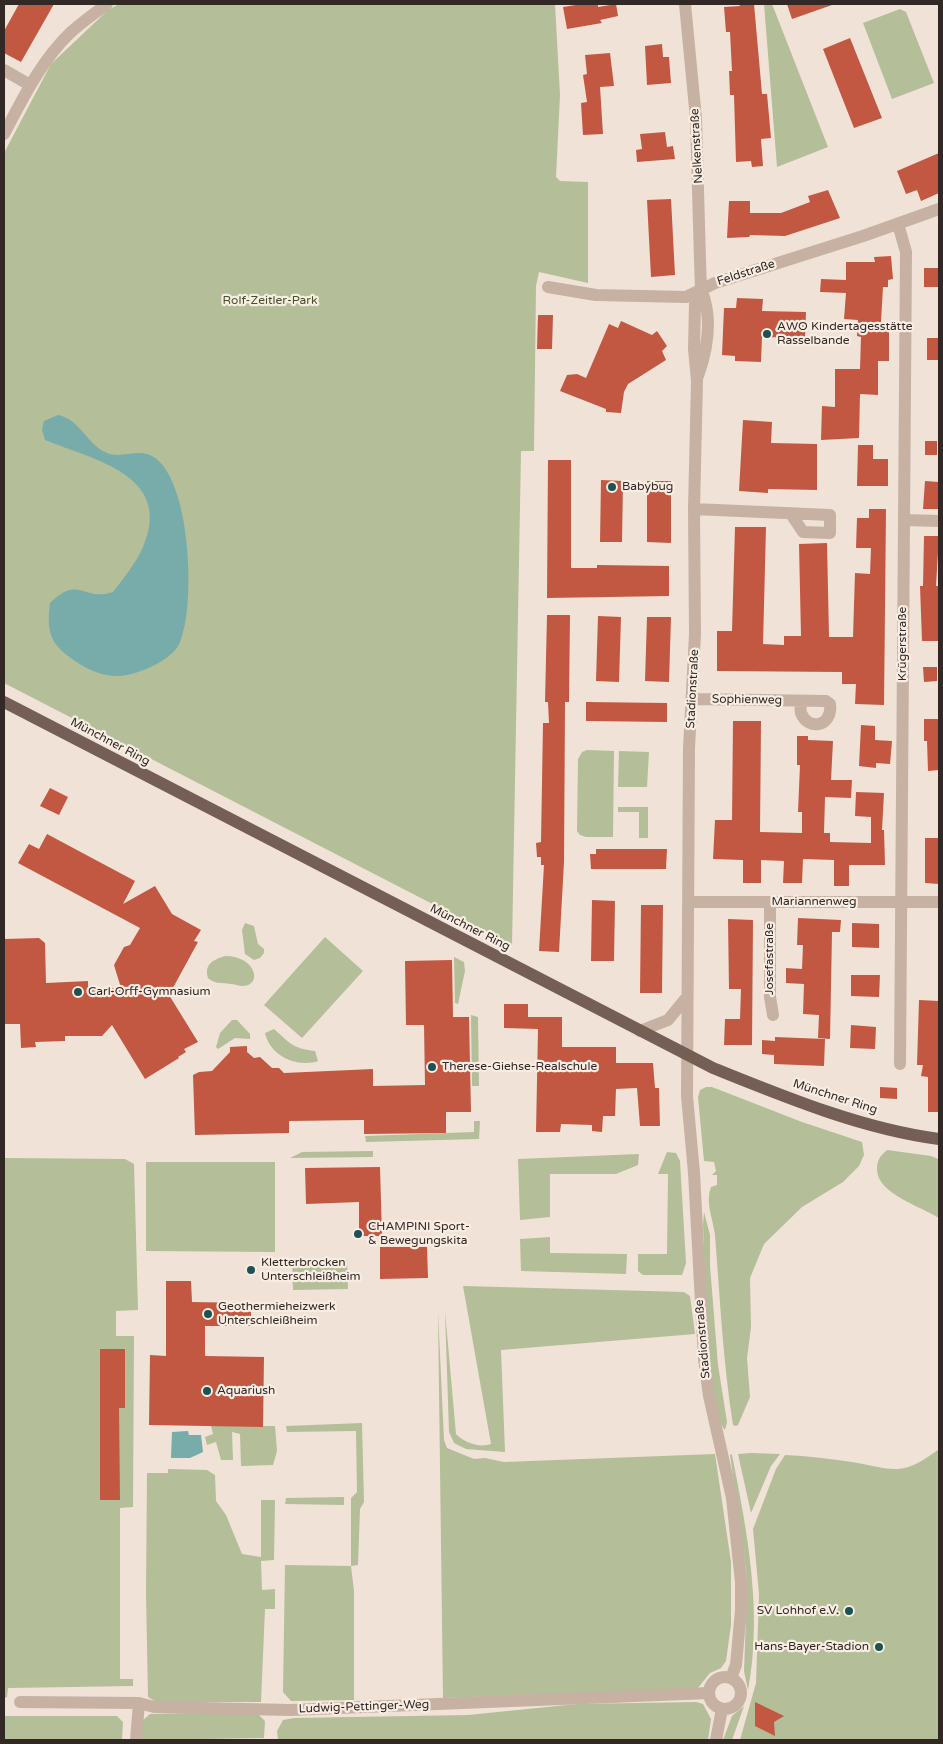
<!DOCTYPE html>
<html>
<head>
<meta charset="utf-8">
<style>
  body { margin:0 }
  #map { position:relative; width:943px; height:1744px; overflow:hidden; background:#f0e2d7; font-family:"Varela Round",sans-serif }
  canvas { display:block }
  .frame { position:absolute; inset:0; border:5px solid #322825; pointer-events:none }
</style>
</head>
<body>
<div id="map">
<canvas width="943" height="1744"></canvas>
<div class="frame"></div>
</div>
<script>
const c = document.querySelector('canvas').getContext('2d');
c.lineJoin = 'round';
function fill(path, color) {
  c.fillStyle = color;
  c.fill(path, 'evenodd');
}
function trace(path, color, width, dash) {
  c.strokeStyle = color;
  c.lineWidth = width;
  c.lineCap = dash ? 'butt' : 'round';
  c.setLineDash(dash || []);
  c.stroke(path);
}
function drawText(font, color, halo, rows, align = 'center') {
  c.font = font + ' "Varela Round",sans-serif';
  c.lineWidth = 4.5;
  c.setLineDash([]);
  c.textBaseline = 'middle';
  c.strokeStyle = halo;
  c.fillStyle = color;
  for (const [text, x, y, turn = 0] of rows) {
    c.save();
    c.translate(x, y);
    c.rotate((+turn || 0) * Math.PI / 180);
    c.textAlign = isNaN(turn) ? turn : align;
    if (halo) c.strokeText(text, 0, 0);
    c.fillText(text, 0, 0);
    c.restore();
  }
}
fill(new Path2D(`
  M119 4H555L560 95 556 177 560 181 588 182V283L539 272 536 286 534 451H521L512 945 4 683V153L51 64 108 10Z
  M764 4H772L828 147 777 167Z
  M900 9 906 12 934 83 892 99 863 23Z
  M587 750 614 751 613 837H586L580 835 577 831 578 759 582 752Z
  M619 751 649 752 647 787H618Z
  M618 807H648V838H639V812H618Z
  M245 923 254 926 258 944 264 949V953L260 958 254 960 245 954 242 930Z
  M325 937 363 971 302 1038 264 1005Z
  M225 956C256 956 263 985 243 986 238 986 235 984 231 984 221 982 216 985 208 978 204 964 213 960 225 956Z
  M454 957 464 962 465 971 458 1004 455 1003Z
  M471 1015 478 1017 479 1086H472Z
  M232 1020H237L250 1034V1039L235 1038 218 1049 216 1047 220 1033Z
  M274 1029C291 1044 292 1048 315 1051L318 1061C297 1068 270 1056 265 1033Z
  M706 1087H712L802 1122 862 1142 864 1155 859 1166 843 1182 802 1207 764 1244 750 1278 751 1327 747 1358 750 1397 738 1425 736 1426 733 1425C723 1362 720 1298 715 1235 713 1218 705 1203 711 1187L717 1185V1175H712L716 1171 714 1162 704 1161 698 1097 700 1090Z
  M474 1121H480L479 1139 366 1142 365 1136 474 1132Z
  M887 1150 931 1156 938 1159 939 1218C920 1206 878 1194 877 1170 877 1160 880 1156 887 1150Z
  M373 1151V1157L290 1158 302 1152Z
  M667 1152 676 1153 680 1161 686 1263 682 1275H643L638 1271V1254H667L668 1174H658Z
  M639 1154 638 1165 616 1174H550V1217L520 1220 518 1159Z
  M4 1158 125 1159 134 1164 138 1310 116 1311V1336H134L133 1507 120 1508V1679H133V1686L8 1688 7 1697 4 1698Z
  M146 1162H275V1252L146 1251Z
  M704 1212 710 1235V1266L718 1365 727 1422 725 1430C705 1406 705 1262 703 1224Z
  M550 1237V1253L627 1254 626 1274 521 1271 520 1239Z
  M347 1260 348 1289 293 1290 292 1261Z
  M463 1286 684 1292 690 1296 695 1334 501 1350 505 1452 466 1449 454 1443 449 1432 445 1311 456 1434C465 1443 479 1448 491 1444Z
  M438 1312 444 1440 447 1448 474 1459 485 1458 504 1462 715 1454 731 1562V1625L726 1661 721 1668 710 1673 697 1689 443 1698Z
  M362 1423 364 1502 360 1509 358 1565 351 1566 354 1591V1700L291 1701 283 1692 285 1565 351 1566V1498L357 1492 356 1431 287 1432 286 1426Z
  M211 1426H275L277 1451 273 1465 241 1466 240 1434 232 1432 233 1460H221L216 1442 207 1445 205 1437 213 1434Z
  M939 1449V1740H740L756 1683 759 1594 753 1529 776 1469 785 1455C808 1456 830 1459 852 1462 894 1469 901 1478 939 1449Z
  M751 1453 780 1454 771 1466 751 1513 738 1454Z
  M730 1454 732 1455C747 1530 763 1613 748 1690L744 1671 747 1592 746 1571Z
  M168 1469 207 1470 215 1475 216 1501 226 1515 242 1554 261 1557V1500H275L274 1560 261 1561 262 1590 275 1589V1609H265L261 1702H156L148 1697 146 1593 147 1473H168Z
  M344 1497V1505L285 1504 286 1498Z
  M696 1702 703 1704 711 1719 708 1740H278L277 1731 283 1720 294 1718 468 1715 577 1704Z
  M744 1706 732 1740H723L732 1716Z
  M256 1712 265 1721 264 1738 140 1740 142 1721 150 1714Z
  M4 1716H117L123 1722 122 1740H4Z`), '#b4be98');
fill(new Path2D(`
  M58 415C80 419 87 445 107 453 121 459 138 448 152 456 191 477 196 605 180 642 174 657 153 667 138 672 116 680 97 675 78 663 51 645 46 635 50 603 79 574 83 602 113 592 124 578 136 563 143 547 174 475 94 460 45 440L42 430 44 421Z
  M188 1431 189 1435H201L203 1452 190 1458H171L172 1432Z`), '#77acaa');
fill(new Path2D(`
  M19 4H54L21 62 4 53V31Z
  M582 4H598V7L616 4 618 16 600 20 602 23 567 29 563 7Z
  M739 4H754L762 94H767L771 138 761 139 763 166 752 167 751 161 736 162 734 95H730L729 71H732L730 32H726L724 7 740 6Z
  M787 4H831L832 5 792 19Z
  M850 38 882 118 854 128 823 49Z
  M662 44 663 57H669L671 83 647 85 645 46Z
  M610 53 614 86 600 87 603 134 583 135 581 103 587 102 583 75 587 74 585 55Z
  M665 132 667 147 673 146 675 159 637 162 636 150 642 149 640 134Z
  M939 153V193L921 201 917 190 906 194 897 171Z
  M828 190 840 218 785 236 750 235 749 237 727 238 729 201H750V213H781L810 202 808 196Z
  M671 199 675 275 651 277 647 200Z
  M891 256 893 279 888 280V287H883L881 322 889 323V361H878V395L860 394 859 438 821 440 822 406 835 407V369H860L861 337 857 336 858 320 844 319 846 293 820 292 821 279 846 280V262H875L874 257Z
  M924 268H939V287H924Z
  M737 298 763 299 762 311 806 312 805 338 762 337 761 362 735 361V356L722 355 724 308H736Z
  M538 315H553L552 349H537Z
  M621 321 652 335 657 331 667 346 662 351 666 360 628 384 624 392 621 413 606 412V409L560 391 567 375 577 374 586 378 609 324 618 328Z
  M927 338H939V360H927Z
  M743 420 772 422 771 443 817 444V490L768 489V493L739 491Z
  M925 441H937V455H925Z
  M858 445H873V459H888V486H857Z
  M548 460H571V568H597V565L669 566V596L547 598Z
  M601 480 623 481 622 542H600Z
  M647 481H671V543L647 542Z
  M925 481 939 482V509H923Z
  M869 509H886L884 705 855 704 856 684H842V672L717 671V631H732L735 527H766L763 644 784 645V636H801L799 544 827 543 829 637H853L855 573 870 574 871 548H856L857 518H869Z
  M924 536H939L936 586H939V641H922L920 586H923Z
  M547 615H570L569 702H565L564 862 559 952 539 951 544 865H541V857H537L536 843 541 842 543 723H549L548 702H545Z
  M598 616 621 617 619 682 596 681Z
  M647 617H671L669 682 645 681Z
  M923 667H937V681L924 682Z
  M586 702 667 703V722L586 721Z
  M924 719H939V770L928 771 927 741H924Z
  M733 721H761L760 832 802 833V812H798L800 765H797V736H808V740L833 741 831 780H852L851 798 825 797 824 833H830V842L871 843V817L855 816 856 792 884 793 882 830H884L885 865H849V886H834V860L803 859 802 883H783L784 861 761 860V883H743V860L713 859 715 820H732Z
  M861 725 875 726V740L892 741 890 764 876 763V768L859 766Z
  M50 788 68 797 59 815 40 806Z
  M47 834 135 881 123 904 155 886 172 914 201 930 194 941 198 942 169 995 198 1042 184 1049 186 1052 178 1057 179 1058 145 1079 112 1025 102 1036H65V1041L35 1042 36 1047 21 1048 20 1024H4V939L39 938 45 943 46 983 88 981V989L121 988 114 965 124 947 130 945 140 928 18 863 29 844 39 849Z
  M925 838H939V884L925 883Z
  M596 849H667L666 869H591L590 854H596Z
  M592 900 615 901 614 961H591Z
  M641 905H663L662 993H640Z
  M798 918 841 920 840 932H832L830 1039 818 1038 819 1015 803 1014 804 984 786 983V968L802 969 803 945H797Z
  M728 919 753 920 752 1045H724L725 1019H740L741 989H729Z
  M852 923 879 924V948L852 947Z
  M452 960 453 1017H469L471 1112H446V1133L364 1134V1120L289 1121V1133L195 1135 193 1075 199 1072 212 1071 230 1052V1047L247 1046V1052L254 1058 260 1057 272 1068H279L284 1073 373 1069V1086L425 1085 424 1025H406L405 961Z
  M851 975H880L879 997 851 996Z
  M919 1000 939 1001V1112H928V1077L921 1076 923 1065H917Z
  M504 1004H528V1017H562V1047H616V1063H653L655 1088H659L660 1126H640L637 1088 616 1089 615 1116H603L602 1132 592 1131V1125L561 1124 560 1132H536L538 1029 504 1028Z
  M851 1025 876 1027 875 1049 850 1048Z
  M775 1037 825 1039 824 1066 774 1064V1055L762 1054V1040L775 1041Z
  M880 1087 897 1088V1099L880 1098Z
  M380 1167 382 1236H359V1202L306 1204 305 1168Z
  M380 1247H427L428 1278 380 1279Z
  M166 1281H191L192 1302 251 1303V1326H205V1356L264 1357 263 1427 149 1425 150 1355 166 1356Z
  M100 1349H125V1408H119L120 1500H100Z
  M755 1702 784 1716 774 1722 775 1736 755 1726Z`), '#c25842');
trace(new Path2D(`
  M685 4 696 119 700 260 701 289 695 304 694 349 697 381 694 509 695 634 689 748 687 1096 694 1173 704 1359 709 1396 732 1498 741 1582V1610L736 1665 731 1678
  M4 70 30 85
  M4 134C23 98 41 61 70 33 82 22 95 13 107 4
  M898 224 906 252 900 1064
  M548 287 596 295 686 297 715 283 863 236 939 209
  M698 376C708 348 713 317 701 289
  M694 509 830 515V533L803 532 791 514
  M904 520 939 521
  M693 699 826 701 830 704C833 727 808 731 801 713 800 710 801 704 801 701
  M689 902H939
  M770 903V997L773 1015
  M640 1031 668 1020 687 997
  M709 1693a16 16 0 1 1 32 0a16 16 0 1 1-32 0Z
  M20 1702 139 1703 154 1707 290 1710 709 1693
  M136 1740 139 1703
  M716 1740 722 1709`), '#c7b1a3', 12);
trace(new Path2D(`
  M4 702 713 1068C785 1097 862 1129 939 1139`), '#745e56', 12);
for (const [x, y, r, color] of [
  [767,334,5,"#1c5252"],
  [612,487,5,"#1c5252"],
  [78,992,5,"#1c5252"],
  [432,1067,5,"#1c5252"],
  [358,1234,5,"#1c5252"],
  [251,1270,5,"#1c5252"],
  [208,1314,5,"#1c5252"],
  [207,1391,5,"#1c5252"],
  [849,1611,5,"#1c5252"],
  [879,1647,5,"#1c5252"]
]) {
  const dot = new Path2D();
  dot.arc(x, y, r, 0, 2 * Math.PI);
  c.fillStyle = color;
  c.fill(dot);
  trace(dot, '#f8ede3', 2);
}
drawText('12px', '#322825', '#f8ede3', [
  ["Nelkenstraße",697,146,-93],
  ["Feldstraße",746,273,-18],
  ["Krügerstraße",903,644,-90],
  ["Stadionstraße",693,689,-87],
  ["Sophienweg",747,700,1],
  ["Münchner Ring",110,742,28],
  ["Mariannenweg",814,902],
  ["Münchner Ring",470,928,27],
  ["Josefastraße",770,959,-90],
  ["Münchner Ring",835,1097,18],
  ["Stadionstraße",703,1339,-95],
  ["Ludwig-Pettinger-Weg",364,1707,-2]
]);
drawText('12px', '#44502a', '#f8ede3', [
  ["Rolf-Zeitler-Park",270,301]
]);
drawText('12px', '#322825', '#f8ede3', [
  ["AWO Kindertagesstätte",777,327],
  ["Rasselbande",777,341],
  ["Babybug",622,487],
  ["Carl-Orff-Gymnasium",88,992],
  ["Therese-Giehse-Realschule",442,1067],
  ["CHAMPINI Sport-",368,1227],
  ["& Bewegungskita",368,1241],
  ["Kletterbrocken",261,1263],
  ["Unterschleißheim",261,1277],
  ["Geothermieheizwerk",218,1307],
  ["Unterschleißheim",218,1321],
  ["Aquariush",217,1391],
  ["SV Lohhof e.V.",839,1611,"right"],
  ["Hans-Bayer-Stadion",869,1647,"right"]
], 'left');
</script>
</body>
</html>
